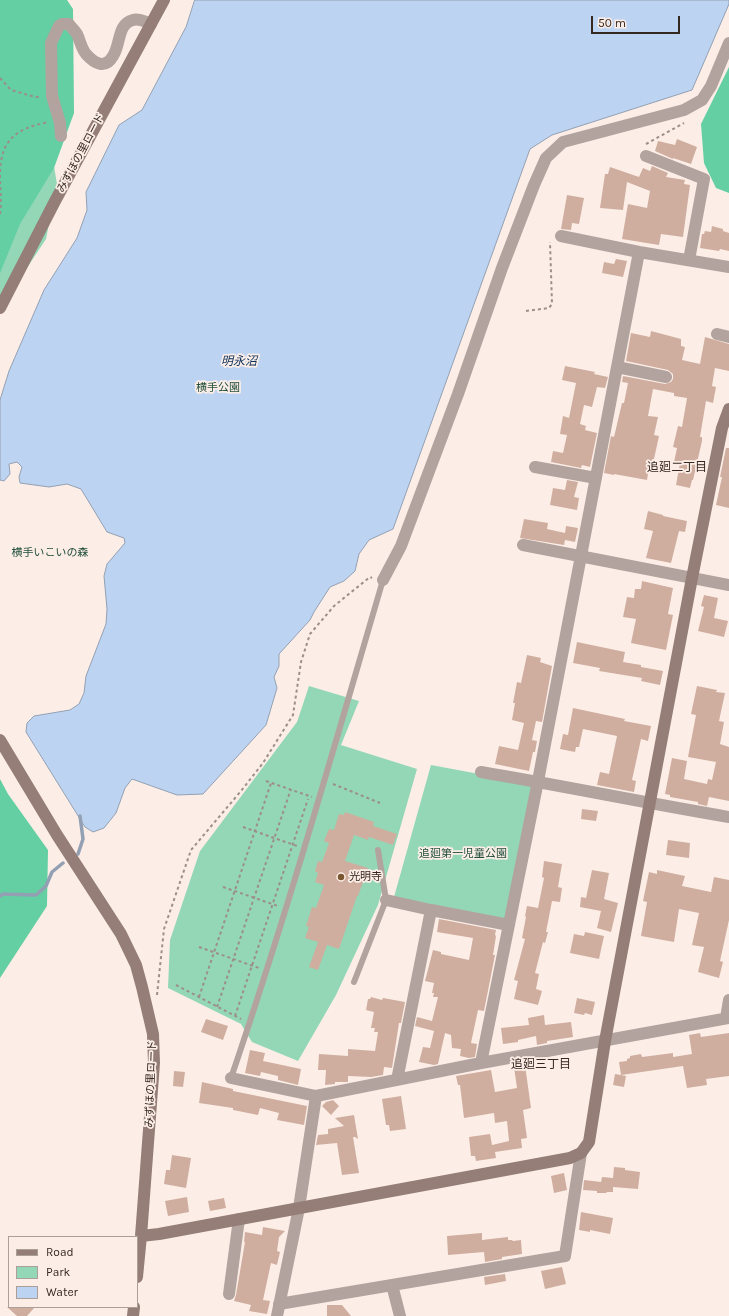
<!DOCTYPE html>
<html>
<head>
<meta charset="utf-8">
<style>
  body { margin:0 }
  #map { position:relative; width:729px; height:1316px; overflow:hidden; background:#fceee7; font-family:Karla,sans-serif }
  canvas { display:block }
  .legend { position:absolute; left:8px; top:1236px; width:130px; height:72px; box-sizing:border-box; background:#fceee7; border:1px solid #ac9f98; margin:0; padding:5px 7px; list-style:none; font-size:12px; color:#342821 }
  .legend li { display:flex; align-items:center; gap:8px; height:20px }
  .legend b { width:20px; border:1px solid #ac9f98 }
  .scale { position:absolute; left:591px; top:16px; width:89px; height:18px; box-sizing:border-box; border:2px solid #342821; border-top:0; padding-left:5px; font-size:12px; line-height:14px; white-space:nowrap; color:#342821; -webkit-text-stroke:3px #fceee7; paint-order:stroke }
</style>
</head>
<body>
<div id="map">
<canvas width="729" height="1316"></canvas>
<ul class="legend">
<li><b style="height:5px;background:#947e77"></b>Road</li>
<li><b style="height:11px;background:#93d7b7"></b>Park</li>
<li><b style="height:11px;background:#bcd3f1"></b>Water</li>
</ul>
<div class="scale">50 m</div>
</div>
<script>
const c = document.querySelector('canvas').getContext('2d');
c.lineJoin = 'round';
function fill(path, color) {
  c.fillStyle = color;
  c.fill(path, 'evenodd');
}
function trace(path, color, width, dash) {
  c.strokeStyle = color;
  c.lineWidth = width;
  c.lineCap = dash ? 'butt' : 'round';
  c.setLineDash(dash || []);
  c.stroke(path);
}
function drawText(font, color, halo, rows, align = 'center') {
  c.font = font + ' Karla,"Noto Sans JP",sans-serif';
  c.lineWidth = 3.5;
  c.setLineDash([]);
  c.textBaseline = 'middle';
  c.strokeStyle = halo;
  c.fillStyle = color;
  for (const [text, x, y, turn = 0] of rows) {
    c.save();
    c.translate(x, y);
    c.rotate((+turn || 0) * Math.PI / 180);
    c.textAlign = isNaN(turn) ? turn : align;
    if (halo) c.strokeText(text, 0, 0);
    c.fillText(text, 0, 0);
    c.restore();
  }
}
fill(new Path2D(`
  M0 15 51 148 57 184 46 239 15 286 0 303Z
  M309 686 359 701 341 745 417 769 378 905 336 995 298 1061 252 1042 241 1024 168 988 170 940 200 851 297 722Z
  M431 765 533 784 505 919 394 897Z`), '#93d7b7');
fill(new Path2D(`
  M0 0H67L73 9 74 113 54 168 20 224 0 273Z
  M729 67V193L716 188 704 163 701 124Z
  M0 779 8 794 48 850 47 906 0 978Z`), '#63cfa2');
const water = new Path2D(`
  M195 0H729V4L692 90 552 135 530 149 393 529 369 540 359 554 355 571 344 581 330 587 314 612 310 620 279 654V666L274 677 277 688 266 725 203 794 177 795 132 779 125 788 116 813 104 828 93 832 85 827 26 732 27 723 34 716 70 710 79 704 84 693 86 676 106 624 107 609 104 576 107 564 125 543 124 538 107 532 81 489 67 484 49 487 20 483 19 477 22 467 17 462 9 464 10 474 4 481 0 480V400L9 371 44 290 77 238 87 210 86 192 119 125 142 110 186 27Z`);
fill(water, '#bcd3f1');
trace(water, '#93a0b3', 1);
trace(new Path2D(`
  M78 854 83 839 80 816
  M0 896 3 894 36 895 46 886 52 872 63 863`), '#93a0b3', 3.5);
fill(new Path2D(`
  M677 139 697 147 691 164 673 158V159L655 151 658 141 675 145Z
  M652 166 668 173 666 177 685 180 684 184 690 185 683 237 661 234 659 245 622 239 628 204 647 208 650 191 627 182 623 210 600 208 605 174H608L610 167 639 177 643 168 650 171Z
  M567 195 584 198 579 224 572 223 571 230 561 229Z
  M712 226 723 229V231L729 233V251L720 249 719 251 700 248 702 234H704L705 231 711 232Z
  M616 259 627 261 623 277 602 273 604 262 614 264Z
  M651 331 681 339V346L685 347 682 360 700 364 705 337 729 344V371L715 368 712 386 716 387 713 403 706 401 700 437H702V441L693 480H692L690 488 676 485 680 463 674 462 677 448 673 447 678 426 682 427 687 398 674 396V393L653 389 648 416 658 417 654 435 659 436 654 459H653L651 468 649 467 647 480 614 474V475L604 473 611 436 614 437 622 403H624L628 383 622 382 623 376 665 384 671 382 673 379V374L668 370 626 361 631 333 650 337Z
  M565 366 595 372 594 374 608 377 605 388 597 387 592 407 584 405 580 424 586 426 585 430 597 433 590 467 582 465 581 468 551 462 553 451 563 453 567 435 560 434 563 416 569 418 576 383 562 380Z
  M726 448H729V508L716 505 722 477H720Z
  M567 480 578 482 574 497 579 498 577 510 550 505 553 488 565 490Z
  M648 511 663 515V516L687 521 685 532 679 531 671 563 646 558 653 531 644 529Z
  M524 519 548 523 547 529 565 533 566 526 578 528 575 542 565 540 564 545 520 538Z
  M642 581 673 588 668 614 673 615 666 650 631 643 636 619 623 617 627 597 634 598 635 589H641Z
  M704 595 718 598 714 618 728 621 724 637 698 631 704 607 701 606Z
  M577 642 625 652 623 662 641 665V667L663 671 660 685 641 681 642 678 599 671 600 668 573 663Z
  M527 655 541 658 540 662 552 666 542 722 536 721 532 740 537 741 535 752H533L529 771 495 764 499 746 518 750 524 723 512 720 515 703H513L517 682 521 683Z
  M697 686 717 690 716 692 725 693 719 721 724 722 720 744 729 747V801L709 797 707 806 698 804V802L670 797V795L665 794 672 758 687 761 684 779 707 784 708 779 712 780 716 762 688 757 696 715 691 714Z
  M573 708 625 719 624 721 651 726 648 741 641 739 632 780 636 781 634 792 597 785 600 772 609 774 617 736 583 729 579 747H576L575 752 560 749 563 734 568 735Z
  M582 809 598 811 596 821 581 819Z
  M345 812 374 822 373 826 397 834 393 845 369 837 368 840 354 835 345 861 368 868 358 896H357L339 949 327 945 318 970 309 967 318 942 305 938 309 927 306 926 312 907 316 908 324 885 315 882 318 873 315 871 318 861 322 862 329 843 324 841 329 829 334 830 339 814 344 815Z
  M668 840 690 843 689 858 666 855Z
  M544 861 562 864 558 887 562 888 560 902 552 901 546 932H548L545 943 543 942 535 973 539 974 536 989 542 991 538 1005 514 999 518 981 514 980 525 939 522 938 526 917 525 916 527 906 538 908 544 878 542 877Z
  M592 870 609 873 604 899 618 903 611 932 597 928 601 911 580 907 581 897 586 898Z
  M657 870 685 876 682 886 711 892 714 877 729 880V920L720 961 723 962 719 978 698 972 704 947 692 945 699 913 679 909 674 942 641 936 647 902 643 901 649 872 657 874Z
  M439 919 496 930 495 935 496 936 493 955H495L484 1011 478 1010 471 1043 477 1044 475 1057 469 1058 460 1056 461 1049 452 1048 451 1035 445 1033 438 1064 434 1065 419 1062 423 1047 430 1048 434 1031 415 1026 417 1017 432 1021 438 997H433L434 993H432L434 983 425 981 433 950 441 952V954L469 960 473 938 437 932Z
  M585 932 604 936 599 959 570 953 574 934 584 936Z
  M371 997 382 1000 383 998 405 1002 401 1023H399L392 1068 384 1067 383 1075 371 1077 348 1076V1082H335V1084L325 1085 326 1070H318L319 1054 348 1056V1049L375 1051 378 1032H374L375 1028H371L374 1012 366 1010 368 999H370Z
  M577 998 595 1002 592 1015 585 1013 584 1015 574 1013Z
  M544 1015 545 1025 571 1022 573 1037 547 1041V1043L537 1045 536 1036 518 1040V1042L503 1044 501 1028 529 1025 528 1018Z
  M206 1019 228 1026 223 1040 201 1032Z
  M700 1033 701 1037 729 1033V1076L706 1079 707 1085 687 1088 683 1066 621 1075 626 1076 624 1087 613 1085 615 1074 621 1075 619 1062 627 1061V1059L630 1058V1056L641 1054 642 1057 673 1053V1057L692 1054 689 1035Z
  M250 1050 265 1053 263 1061 301 1069 298 1085 278 1080V1076L261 1072 260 1076 245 1073Z
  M525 1065 531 1108 523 1110 527 1138 521 1139 522 1148 495 1152 496 1158 476 1161 475 1156H471L469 1137 490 1134 492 1145 509 1141 507 1121 495 1123 494 1113 464 1118 460 1085H458L456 1076 491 1070 495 1092 517 1088 514 1067Z
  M174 1071 185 1072 183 1087 173 1086Z
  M202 1082 233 1089V1091L307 1106 304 1125 277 1120 279 1113 260 1108 258 1115 233 1110V1108L199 1103Z
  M401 1096 406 1129 390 1131 389 1125H386L382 1099Z
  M333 1100 339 1106 331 1115 322 1106 326 1102Z
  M354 1115 358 1139 355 1137H353L359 1173 342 1175 337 1143 316 1145 318 1135 328 1134V1129L344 1126 335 1118Z
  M172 1155 191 1158 186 1188 164 1184 166 1170H170Z
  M614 1167 625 1168V1170L640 1172 638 1189 613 1187V1192H607L606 1193H597V1191L583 1190 584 1180 601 1182 602 1177 613 1178Z
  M564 1173 567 1190 554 1193 551 1176Z
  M187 1197 189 1212 168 1216 165 1201Z
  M224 1198 226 1208 210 1211 208 1201Z
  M581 1212 613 1218 610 1234 590 1230V1232L579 1230Z
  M263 1227 285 1231 279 1237 277 1251 280 1252 277 1265 271 1263 263 1300 270 1301 267 1314 249 1311 251 1305 234 1301 236 1295 245 1242H244L245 1232 262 1235Z
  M482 1233V1240L508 1237V1240H512L513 1241 521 1240 522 1254 502 1257V1259L485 1262 484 1252 448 1255 447 1236Z
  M562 1267 566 1284 545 1289 541 1271Z
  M505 1274 506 1281 485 1285 484 1277Z
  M327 1305H342L351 1316H327Z
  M7 1307H35L27 1316H17Z`), '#cfae9f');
trace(new Path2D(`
  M0 78 11 90 35 97H40
  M646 144 684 123
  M0 214C2 200 0 187 0 173 1 139 16 129 48 122
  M526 311 549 308 552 304 550 242
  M266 781 312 797
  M333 784 380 803
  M243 827 297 846
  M223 887 278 906
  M199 947 259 968
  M176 985 241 1019
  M157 995 164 929 191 850 241 791 263 763 293 715 301 662 310 634 334 606 370 577 372 578
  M199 997 271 783
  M217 1007 291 789
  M235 1016 308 799`), '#9c8f88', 2, [3, 3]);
trace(new Path2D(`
  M354 982 386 900 378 850
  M231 1078C287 914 334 747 383 580`), '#b3a39f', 6);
trace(new Path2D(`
  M61 136 60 123 52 96 51 43 59 26 62 24H69C71 27 75 31 77 34 80 40 81 48 86 54 94 63 105 70 113 56 121 44 117 24 133 20 139 18 146 22 151 24
  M646 156 704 179 689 260
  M561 236 639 252 729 267
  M717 334 729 337
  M617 367 666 377
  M535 467 596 478
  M523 545 729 585
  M383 580 401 546 458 394 502 268 534 185 546 158 563 142 684 110 702 100 711 86 729 43
  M481 772C564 786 646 803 729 817
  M386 900 431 910
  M726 1018 729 1000
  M481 1063 538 781 639 252
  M231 1078 316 1096 481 1063 729 1018
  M397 1080 431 910 509 925
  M392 1285 400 1316
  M229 1294 239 1219
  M279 1304 565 1256 581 1153
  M277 1316 299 1208 316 1096`), '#b3a39f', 12);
trace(new Path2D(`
  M0 308 54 203 164 0
  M0 740 57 835 121 934 136 965 142 987 153 1034 154 1063 141 1236 137 1277
  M141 1236 159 1234 570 1158 581 1153 589 1142 605 1041 692 578 722 428 729 409
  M133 1316 134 1307`), '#947e77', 12);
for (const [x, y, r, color] of [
  [341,877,4,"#7a5730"]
]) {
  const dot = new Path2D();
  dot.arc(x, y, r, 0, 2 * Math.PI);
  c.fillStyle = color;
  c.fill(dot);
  trace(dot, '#fceee7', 1.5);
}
drawText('11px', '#342821', '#fceee7', [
  ["みずほの里ロード",81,153,-62],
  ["みずほの里ロード",151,1084,-88]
]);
drawText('11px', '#204e3b', '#fceee7', [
  ["横手公園",218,388],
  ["横手いこいの森",50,553],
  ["追廻第一児童公園",463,854]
]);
drawText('11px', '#342821', '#fceee7', [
  ["光明寺",349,877]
], 'left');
drawText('italic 12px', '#082f5b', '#fceee7', [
  ["明永沼",239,362]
]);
drawText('12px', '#342821', '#fceee7', [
  ["追廻二丁目",677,468],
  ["追廻三丁目",541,1065]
]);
</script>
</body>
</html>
